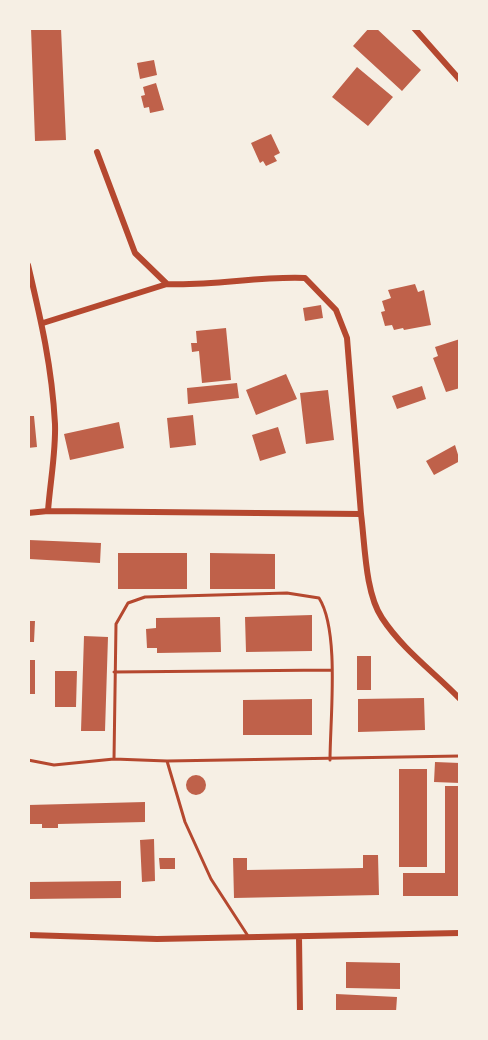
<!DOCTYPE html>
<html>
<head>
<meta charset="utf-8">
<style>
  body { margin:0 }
  #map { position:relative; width:488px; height:1040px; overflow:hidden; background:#f6efe4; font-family:"Golos Text",sans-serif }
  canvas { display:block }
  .frame { position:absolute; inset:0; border:30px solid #f6efe4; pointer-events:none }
</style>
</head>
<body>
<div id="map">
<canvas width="488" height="1040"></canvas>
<div class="frame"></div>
</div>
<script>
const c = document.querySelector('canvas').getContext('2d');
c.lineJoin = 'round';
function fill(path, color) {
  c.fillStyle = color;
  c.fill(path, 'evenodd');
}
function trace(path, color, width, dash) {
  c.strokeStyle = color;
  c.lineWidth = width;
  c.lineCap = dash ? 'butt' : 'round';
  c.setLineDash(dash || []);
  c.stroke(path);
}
fill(new Path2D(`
  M31 28H61L66 140 35 141Z
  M369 28H376L421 70 402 91 353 46Z
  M154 60 157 75 140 79 137 63Z
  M357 67 393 97 368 126 332 97Z
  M156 83 164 110 150 113 149 107 144 108 141 96 145 95 143 87Z
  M271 134 280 153 274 156 277 161 266 166 263 161 260 163 251 143Z
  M415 284 418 292 424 290 431 325 404 330 403 328 394 330 392 325 385 326 381 312 385 311 382 301 391 298 388 290Z
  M321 305 323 318 305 321 303 308Z
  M226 328 231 380 202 383 199 351 192 352 191 343H197L196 331Z
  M460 339V388L446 392 433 358 438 356 435 347Z
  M286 374 297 399 256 415 246 390Z
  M237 383 239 398 188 404 187 388Z
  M422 386 426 399 397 409 392 396Z
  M328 390 334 440 306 444 300 393Z
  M193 415 196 445 170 448 167 418Z
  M28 416H34L37 447 28 448Z
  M119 422 124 448 70 460 64 434Z
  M278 427 286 453 260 461 252 435Z
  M455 445 460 461 434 475 426 461Z
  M29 540 101 543 100 563 29 559Z
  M118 553H187V589H118Z
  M210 553 275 554V589H210Z
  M312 615V651L246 652 245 617Z
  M220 617 221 652 157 653V648H147L146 629 156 628V618Z
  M28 621H35L34 642H28Z
  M84 636 108 637 105 731H81Z
  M357 656H371V690H357Z
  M28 660H35V694H28Z
  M55 671H77L76 707H55Z
  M424 698 425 730 358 732V699Z
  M312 699V735H243V700Z
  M435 762 460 763V783L434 782Z
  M399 769H427V867H399Z
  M186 785a10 10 0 1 1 20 0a10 10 0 1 1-20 0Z
  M445 786H460V896H403V873H445Z
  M145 802V822L58 824V828H42V824H28V805Z
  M154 839 155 881 142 882 140 840Z
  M363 855H378L379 895 234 898 233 858H247V870L363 868Z
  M159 858H175V869H160Z
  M121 881V898L28 899V882Z
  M346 962 400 963V989L346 988Z
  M336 994 397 997 396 1012H336Z`), '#bf614a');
trace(new Path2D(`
  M114 672 331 670
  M114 759 116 624 128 603 145 597 287 593 319 598C340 631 330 719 330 760
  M28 760 54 765 114 759 167 761 460 756
  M167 761 185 822 211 879 248 936`), '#b5482f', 3);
trace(new Path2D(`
  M414 28 460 80
  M97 152 135 253 167 284C214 286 259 276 305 278L336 310 347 338 361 514
  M28 265C41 320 52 367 55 424 56 452 50 483 48 511L361 514C365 544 365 593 382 618 403 650 434 672 460 699
  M43 323 167 284
  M28 513 48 511
  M28 935 157 939 460 933
  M299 937 300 1012`), '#b5482f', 6);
</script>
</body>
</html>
